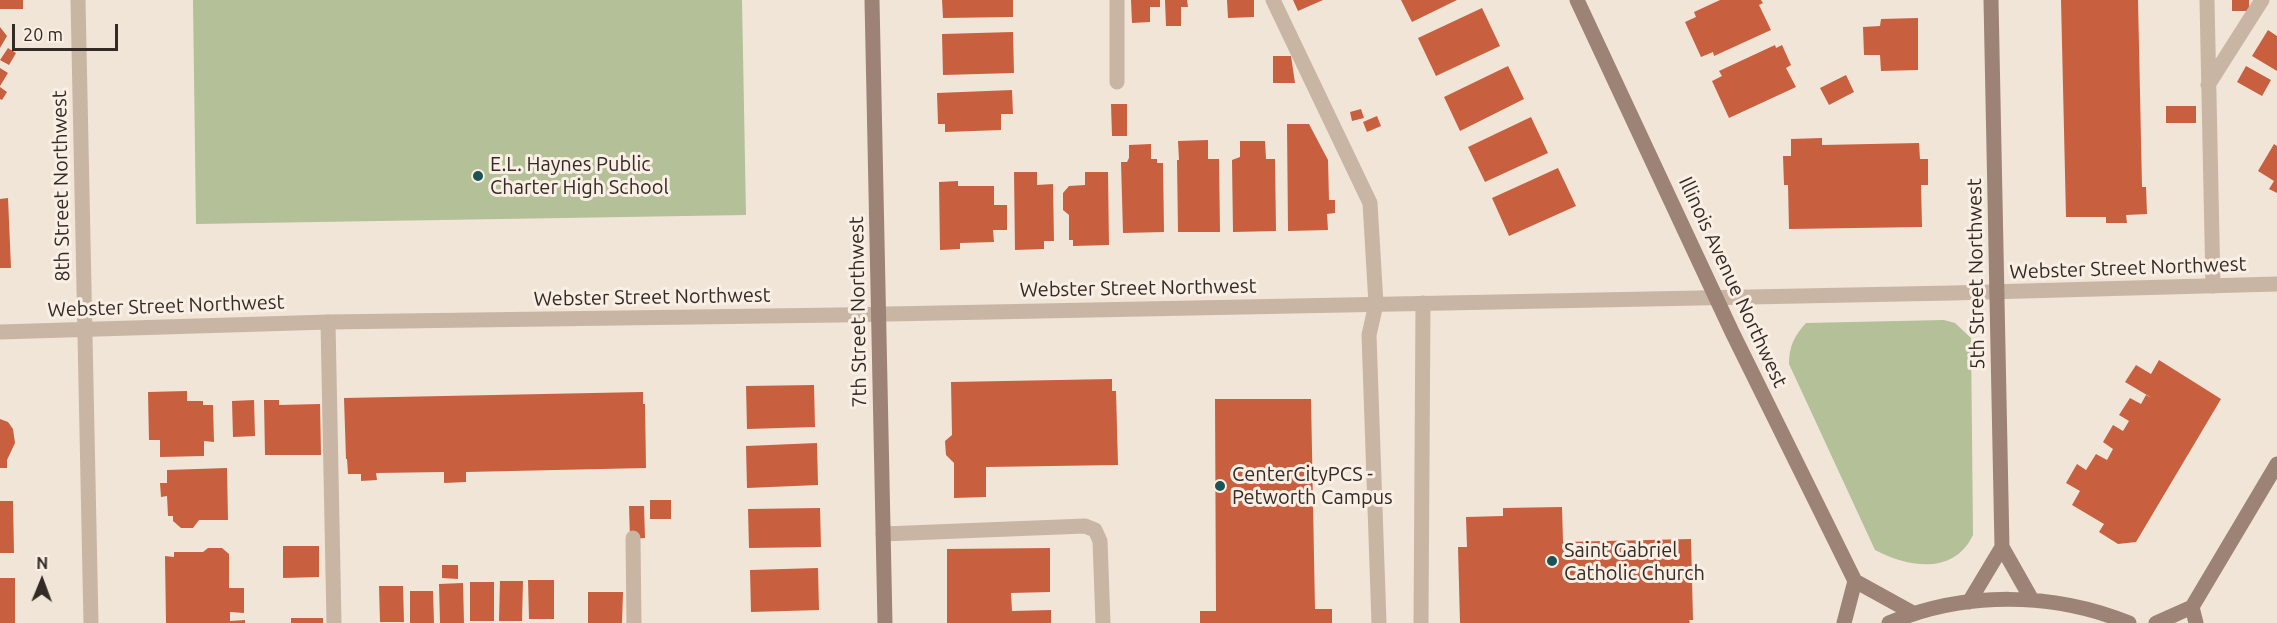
<!DOCTYPE html>
<html>
<head>
<meta charset="utf-8">
<style>
  body { margin:0 }
  #map { position:relative; width:2277px; height:623px; overflow:hidden; background:#f1e5d8; font-family:Ubuntu,sans-serif }
  canvas { display:block }
  .north { position:absolute; left:12px; top:551px; width:60px; height:60px; -webkit-text-stroke:4px #f9efe4; paint-order:stroke; rotate:1deg; font-size:16px; font-weight:700; line-height:24px; text-align:center; color:#342a26 }
  .north::after { content:''; display:block; margin:auto; width:21px; height:27px; background:#342a26; clip-path:polygon(50% 0,100% 100%,50% 72%,0 100%) }
  .scale { position:absolute; left:12px; top:24px; width:106px; height:27px; box-sizing:border-box; border:3px solid #342a26; border-top:0; padding-left:8px; font-size:18px; line-height:21px; white-space:nowrap; color:#342a26; -webkit-text-stroke:4px #f9efe4; paint-order:stroke }
</style>
</head>
<body>
<div id="map">
<canvas width="2277" height="623"></canvas>
<div class="north">N</div>
<div class="scale">20 m</div>
</div>
<script>
const c = document.querySelector('canvas').getContext('2d');
c.lineJoin = 'round';
function fill(path, color) {
  c.fillStyle = color;
  c.fill(path, 'evenodd');
}
function trace(path, color, width, dash) {
  c.strokeStyle = color;
  c.lineWidth = width;
  c.lineCap = dash ? 'butt' : 'round';
  c.setLineDash(dash || []);
  c.stroke(path);
}
function drawText(font, color, halo, rows, align = 'center') {
  c.font = font + ' Ubuntu,sans-serif';
  c.lineWidth = 6;
  c.setLineDash([]);
  c.textBaseline = 'middle';
  c.strokeStyle = halo;
  c.fillStyle = color;
  for (const [text, x, y, turn = 0] of rows) {
    c.save();
    c.translate(x, y);
    c.rotate((+turn || 0) * Math.PI / 180);
    c.textAlign = isNaN(turn) ? turn : align;
    if (halo) c.strokeText(text, 0, 0);
    c.fillText(text, 0, 0);
    c.restore();
  }
}
fill(new Path2D(`
  M193 0H742L746 215 196 224Z
  M1944 320 1955 323 1971 338 1973 535C1954 575 1909 568 1875 550L1789 364C1789 347 1794 336 1806 323Z`), '#b3c098');
fill(new Path2D(`
  M0 0H23V9H0Z
  M942 0H1013V17L943 18Z
  M1131 0H1160V7H1150V22L1132 23Z
  M1165 0H1187L1188 7H1181V26H1166Z
  M1227 0H1254V17L1228 18Z
  M1293 0H1323L1298 11Z
  M1401 0H1457L1412 22Z
  M1720 0H1761L1763 3 1759 5 1771 30 1714 56 1713 52 1701 57 1685 22 1696 17 1694 12Z
  M2061 0H2138L2142 187H2146L2147 214 2126 215 2127 223H2106V217H2066Z
  M2232 0H2249V11H2232Z
  M1482 8 1500 46 1436 76 1418 38Z
  M1918 18V70L1881 71 1880 55H1864L1863 27 1880 26 1881 19Z
  M0 27 7 36 0 48Z
  M2268 30 2277 36V71L2252 56Z
  M1013 32 1014 73 943 75 942 34Z
  M1775 45 1776 48 1782 45 1791 65 1786 68 1796 87 1729 118 1712 81 1722 76 1719 71Z
  M8 48 16 53 9 65 0 60Z
  M1273 56H1291L1295 83H1273Z
  M1508 66 1524 99 1460 131 1444 97Z
  M2246 66 2271 80 2262 96 2237 82Z
  M0 68 8 73 0 86Z
  M1846 75 1854 92 1829 105 1820 88Z
  M0 87 7 92 2 100 0 99Z
  M1012 90 1013 114H1001V130L945 132V124H938L937 93Z
  M1111 104H1127V136H1112Z
  M2166 106H2196V123H2166Z
  M1361 109 1364 118 1352 121 1350 112Z
  M1377 116 1381 126 1367 132 1363 122Z
  M1531 117 1548 153 1485 182 1468 147Z
  M1287 124H1309L1328 160 1329 200H1335V213L1327 214 1328 230 1288 231Z
  M1822 138V145L1919 143 1920 159H1928V185H1921L1922 227 1789 229 1788 185H1784L1783 156H1791V139Z
  M1208 140V159H1219L1220 232H1178L1177 160H1179L1178 141Z
  M1240 141H1265L1266 159H1275L1276 231 1233 232 1232 160 1240 157Z
  M1151 144V159H1157V163H1163L1164 232 1123 233 1121 162H1127L1129 158V145Z
  M2274 144 2277 146V193L2269 189 2274 181 2258 171Z
  M1558 168 1576 206 1509 236 1492 198Z
  M1014 172H1037V185L1053 184 1054 241H1044V249L1015 250Z
  M1085 172H1108L1109 245 1073 246V240H1069V215L1063 210V193L1069 186 1085 185Z
  M958 181V186H994V205H1007V230H993L994 242 960 243V249L940 250 939 182Z
  M8 198 11 268H0V199Z
  M2159 360 2221 399 2136 542 2118 544 2099 532 2104 524 2072 505 2080 491 2066 483 2077 464 2086 470 2096 454 2107 460 2113 449 2103 442 2113 425 2123 431 2129 421 2119 415 2130 398 2141 404 2146 395 2152 398 2125 382 2136 365 2151 374Z
  M1112 379V391H1116L1118 465 986 467V497L954 498V463L946 455 945 441 952 435 951 382Z
  M814 385 815 427 747 429 746 386Z
  M187 391V401H203V405H213L214 442 204 441V456L160 457V440H149L148 392Z
  M643 392V404H645L646 468 466 472V482L444 483V472L376 473 377 480 361 481V474H348L347 459H346L344 398Z
  M1215 399H1311L1315 609H1332V623H1200V611H1216Z
  M254 400 255 436 233 437 232 401Z
  M264 400H279V405L320 404 321 455H265Z
  M0 419 8 422 13 429 15 443 7 460V468H0Z
  M817 443 818 485 747 488 746 446Z
  M227 468 228 520H199L193 528H181L173 521V516H168L167 496 161 497 160 483H167V470Z
  M650 500H671V519H650Z
  M0 501H13L14 553H0Z
  M629 506H644L645 538 630 539Z
  M1562 507 1563 542 1691 539 1693 620H1689L1690 623H1460L1458 547H1467L1466 517 1503 516V508Z
  M820 508 821 547 749 548 748 509Z
  M283 546H319V577L283 578Z
  M208 548H222L229 554V588H244V613L230 612V621L245 620V623H166L165 556 174 557V552H203Z
  M1050 548V592L1011 593 1012 611 1051 610V623H947V549Z
  M442 565H458V579L442 578Z
  M818 568 819 610 751 612 750 570Z
  M0 578H15V623H0Z
  M528 580H554V619H529Z
  M500 581H523L522 621H499Z
  M470 582H494V621H470Z
  M463 583 464 623H440L439 584Z
  M379 586H403L404 622H380Z
  M410 591H433L434 623H410Z
  M588 592H623L622 623H588Z
  M291 618H323V623H291Z`), '#c85f3f');
trace(new Path2D(`
  M1117 0V82
  M1273 0 1370 203 1376 304 1369 335 1379 623
  M2207 0 2213 286
  M2208 85 2262 0
  M328 322 334 623
  M883 534 1085 526 1095 530 1100 541 1103 623
  M633 538 634 623
  M1421 623 1423 303`), '#c9b5a4', 15);
trace(new Path2D(`
  M78 0 91 623
  M0 332 328 322 838 315 1952 293 2277 284`), '#c9b5a4', 15);
trace(new Path2D(`
  M872 0 885 623
  M1577 0 1732 332 1855 581 1913 613
  M1991 0 2002 547 2032 600
  M1969 602 2002 547
  M2192 607 2196 623
  M1844 623 1855 581
  M1889 623C1965 591 2053 592 2129 623
  M2156 623 2192 607 2277 464`), '#9d8375', 15);
for (const [x, y, r, color] of [
  [478,176,6,"#1b5356"],
  [1220,486,6,"#1b5356"],
  [1552,561,6,"#1b5356"]
]) {
  const dot = new Path2D();
  dot.arc(x, y, r, 0, 2 * Math.PI);
  c.fillStyle = color;
  c.fill(dot);
  trace(dot, '#f9efe4', 2);
}
drawText('20px', '#342a26', '#f9efe4', [
  ["E.L. Haynes Public",490,164],
  ["Charter High School",490,187],
  ["CenterCityPCS -",1232,474],
  ["Petworth Campus",1232,497],
  ["Saint Gabriel",1564,550],
  ["Catholic Church",1564,573]
], 'left');
drawText('20px', '#342a26', '#f9efe4', [
  ["8th Street Northwest",61,186,-91],
  ["Webster Street Northwest",2128,268,-2],
  ["5th Street Northwest",1976,274,-91],
  ["Illinois Avenue Northwest",1733,282,65],
  ["Webster Street Northwest",1138,288,-1],
  ["Webster Street Northwest",652,297,-1],
  ["Webster Street Northwest",166,306,-2],
  ["7th Street Northwest",858,312,-91]
]);
</script>
</body>
</html>
